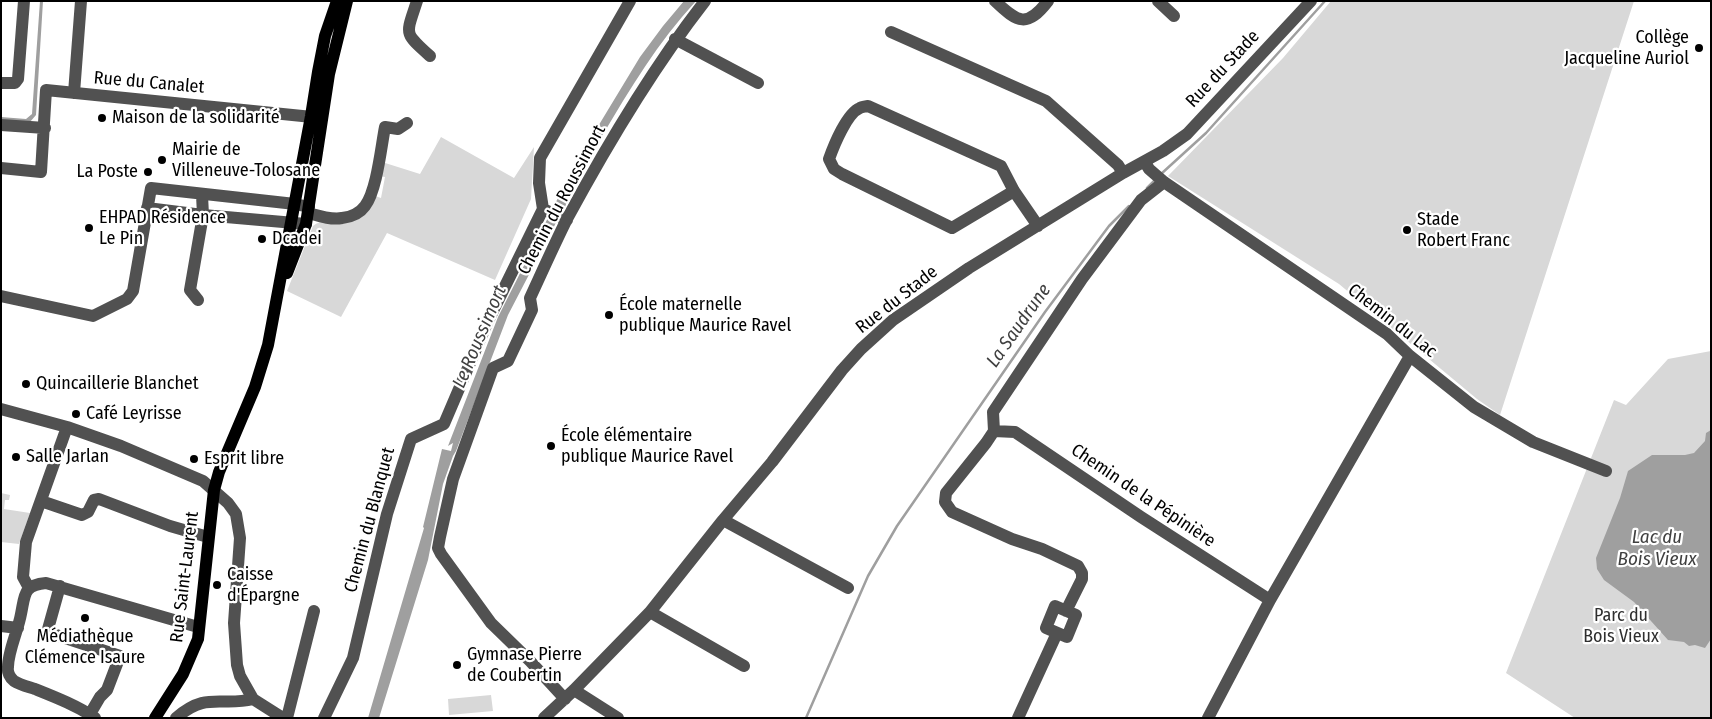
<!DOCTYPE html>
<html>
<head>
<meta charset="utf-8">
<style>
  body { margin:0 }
  #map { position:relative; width:1712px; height:719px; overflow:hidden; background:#fff; font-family:"Fira Sans Condensed",sans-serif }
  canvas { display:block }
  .frame { position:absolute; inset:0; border:2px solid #000; pointer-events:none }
</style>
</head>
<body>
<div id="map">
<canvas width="1712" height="719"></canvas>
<div class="frame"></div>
</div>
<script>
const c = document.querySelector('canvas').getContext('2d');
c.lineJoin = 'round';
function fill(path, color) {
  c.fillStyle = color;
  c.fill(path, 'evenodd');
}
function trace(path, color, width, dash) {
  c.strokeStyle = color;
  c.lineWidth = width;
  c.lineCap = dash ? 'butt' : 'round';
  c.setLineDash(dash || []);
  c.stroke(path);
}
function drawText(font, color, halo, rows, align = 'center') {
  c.font = font + ' "Fira Sans Condensed",sans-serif';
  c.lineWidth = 4.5;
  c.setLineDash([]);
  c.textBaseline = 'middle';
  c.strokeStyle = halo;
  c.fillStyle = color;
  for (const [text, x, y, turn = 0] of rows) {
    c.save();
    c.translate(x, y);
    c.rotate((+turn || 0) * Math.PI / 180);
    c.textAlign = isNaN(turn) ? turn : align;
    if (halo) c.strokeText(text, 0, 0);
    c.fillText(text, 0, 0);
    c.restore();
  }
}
fill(new Path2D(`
  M1331 1H1634L1500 415 1477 399 1339 284 1168 176 1283 58Z
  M441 137 514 178 534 147 531 199 495 280 387 233 341 317 287 291 313 226C321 219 331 222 341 223L375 196 381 198 385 177 379 176 382 162 420 174Z
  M1711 351V718H1575L1506 673 1614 400 1626 405 1668 359Z
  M1 493 10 495 9 500H5L4 509 30 513 19 544 1 542Z
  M491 695 493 711 449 715 448 699Z`), '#d8d8d8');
fill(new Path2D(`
  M40 1H43L36 115 30 122 1 120V117L26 119 32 114Z
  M684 1H696C658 42 630 89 602 136 589 159 573 182 565 207L560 205 557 211 561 213 508 315 456 451 453 456 443 484 428 560 379 718H368L424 528 423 527 442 449 451 451 453 443 448 446 498 317 565 184 594 133 640 57 663 26Z
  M1711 430V639L1705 648 1695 645 1689 646 1684 642 1668 640 1634 602 1604 580 1597 569 1596 558 1620 498 1628 471 1652 455H1685L1694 453 1705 441 1706 433Z`), '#9f9f9f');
trace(new Path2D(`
  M1161 174 1206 133 1325 1
  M1147 188 1156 179
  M806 718 868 576 897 526 1045 312 1109 226 1129 206`), '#9f9f9f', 2.5);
trace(new Path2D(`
  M417 1C406 35 403 32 430 56
  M995 1C1018 23 1027 28 1048 1
  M1158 1 1174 16
  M891 32 1046 101 1118 165 1123 173
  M675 39 758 83
  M1 83H15L18 79 24 1
  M74 93 81 1
  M1 125 45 128
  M1145 162 1149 169 1164 182 1387 334 1410 356 1474 407 1533 442 1606 471
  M1 168 41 172 46 90 322 118
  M1014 191 952 228 842 174 834 169 829 159C834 145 847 113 860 108 861 107 868 106 868 106L1001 166 1014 191 1038 226
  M147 208 203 215 306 224
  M543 209 567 220
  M308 213C319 216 331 220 342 218 351 217 360 213 365 206 377 190 381 147 385 127L398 129 407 123
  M1 296 93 316 127 299 133 291 151 188 295 204 309 207
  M198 300 190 290 203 215 202 195
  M1 409 67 427 121 446 203 481 228 503 236 514 240 538 234 623 237 665 240 676 253 699 283 718
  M994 431 1015 432 1141 517 1270 600
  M994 431 993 412 1082 279 1141 200 1164 182
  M994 431 986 443 946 493 945 502 952 512 1012 539 1042 549 1078 566 1082 573V579L1066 611
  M41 501 82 515 88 512 94 500 99 499 170 526 208 537
  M723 520 848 588
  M60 586 48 629 50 633 120 656 107 690 100 697 90 714
  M29 588 23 577 26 542 67 427
  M1055 606 1076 615 1067 637 1046 628Z
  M650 612 744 666
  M1 626 18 628
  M574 690 618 718
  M565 699 530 661 491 623 441 554 438 548 440 537 453 479 493 368 508 361 532 310 530 298C542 272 554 245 567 219 608 143 652 69 705 1
  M95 718C78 706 55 697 35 689 29 687 20 685 14 681 10 678 7 672 8 667 8 651 18 631 21 614 25 595 23 585 46 583L198 627
  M176 718C207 691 221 707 253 699
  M287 718 314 611
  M324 718 353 658 387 514 411 439 444 424 488 321 543 209 539 183 540 158 630 1
  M544 718 574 690 650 612 723 520 772 462 842 370 861 349 893 320 969 268 1123 173 1163 151 1187 134 1311 1
  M1018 718 1057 633
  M1208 718 1270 600 1410 356`), '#515151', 12);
trace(new Path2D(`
  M287 273 306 224 329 74 347 1
  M155 718 183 674 198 639 214 490 219 472 255 387 268 345 311 116 318 72 325 36 337 1`), '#000', 12);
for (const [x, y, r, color] of [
  [1699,48,5,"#000"],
  [102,118,5,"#000"],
  [162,160,5,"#000"],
  [148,172,5,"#000"],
  [89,228,5,"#000"],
  [1407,230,5,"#000"],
  [262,239,5,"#000"],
  [609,315,5,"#000"],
  [26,384,5,"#000"],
  [76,414,5,"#000"],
  [551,446,5,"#000"],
  [16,457,5,"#000"],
  [194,459,5,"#000"],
  [217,585,5,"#000"],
  [85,618,5,"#000"],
  [457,665,5,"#000"]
]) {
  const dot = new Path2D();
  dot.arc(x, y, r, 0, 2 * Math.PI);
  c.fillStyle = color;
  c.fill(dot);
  trace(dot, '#fff', 2);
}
drawText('18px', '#000', '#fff', [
  ["Collège",1689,38,"right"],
  ["Jacqueline Auriol",1689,59,"right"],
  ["Maison de la solidarité",112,118],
  ["Mairie de",172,150],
  ["Villeneuve-Tolosane",172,171],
  ["La Poste",138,172,"right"],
  ["EHPAD Résidence",99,218],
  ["Le Pin",99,239],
  ["Stade",1417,220],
  ["Robert Franc",1417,241],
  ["Dcadei",272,239],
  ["École maternelle",619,305],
  ["publique Maurice Ravel",619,326],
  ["Quincaillerie Blanchet",36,384],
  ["Café Leyrisse",86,414],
  ["École élémentaire",561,436],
  ["publique Maurice Ravel",561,457],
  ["Salle Jarlan",26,457],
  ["Esprit libre",204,459],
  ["Caisse",227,575],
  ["d'Épargne",227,596],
  ["Médiathèque",85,637,"center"],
  ["Clémence Isaure",85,658,"center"],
  ["Gymnase Pierre",467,655],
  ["de Coubertin",467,676]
], 'left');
drawText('18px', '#000', '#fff', [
  ["Rue du Stade",1223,69,-47],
  ["Rue du Canalet",149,83,5],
  ["Chemin du Roussimort",562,200,-62],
  ["Rue du Stade",897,300,-38],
  ["Chemin du Lac",1392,321,38],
  ["Chemin de la Pépinière",1143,496,34],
  ["Chemin du Blanquet",370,520,-75],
  ["Rue Saint-Laurent",185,577,-83]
]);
drawText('18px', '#2f2f2f', '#fff', [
  ["Parc du",1621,616],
  ["Bois Vieux",1621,637]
]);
drawText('italic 19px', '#404040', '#fff', [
  ["La Saudrune",1019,326,-55],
  ["Le Roussimort",480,337,-67],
  ["Lac du",1657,538],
  ["Bois Vieux",1657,560]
]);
</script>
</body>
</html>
